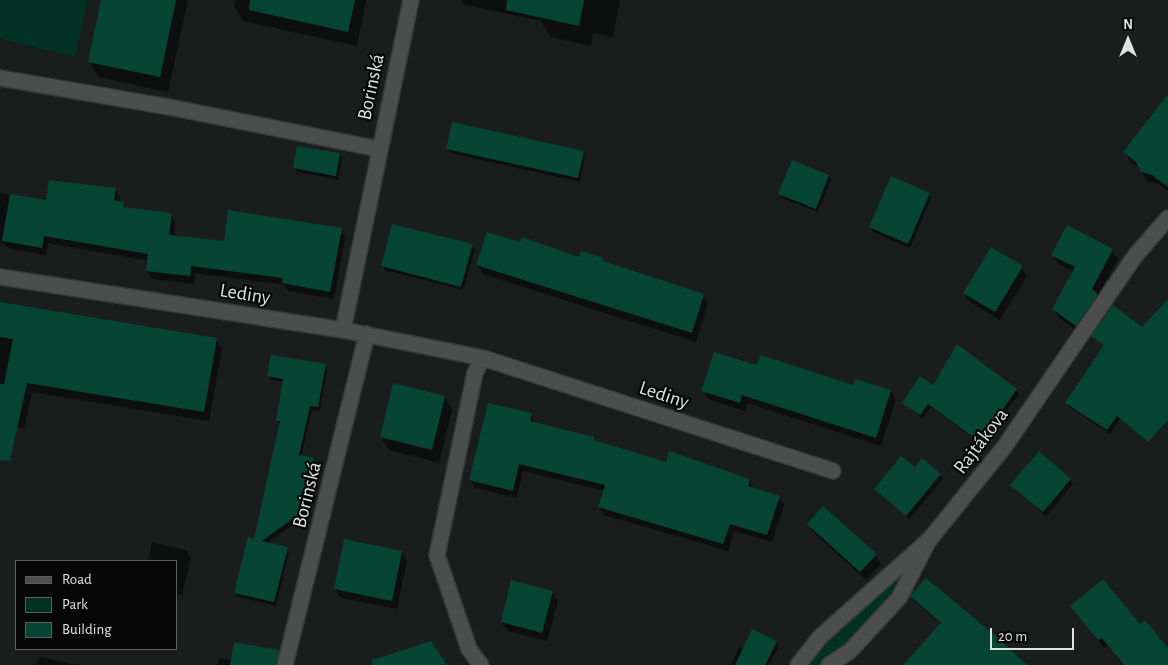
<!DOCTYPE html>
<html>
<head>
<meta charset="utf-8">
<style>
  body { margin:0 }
  #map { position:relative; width:1168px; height:665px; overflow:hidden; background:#191d1b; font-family:"Alegreya Sans",sans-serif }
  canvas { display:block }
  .legend { position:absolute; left:15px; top:560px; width:162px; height:90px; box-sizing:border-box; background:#060706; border:1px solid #5d5f5e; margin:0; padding:6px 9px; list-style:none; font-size:15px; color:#dfe2e1 }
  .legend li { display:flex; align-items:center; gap:10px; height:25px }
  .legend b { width:25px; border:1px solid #5d5f5e }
  .north { position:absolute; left:1103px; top:15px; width:50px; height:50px; -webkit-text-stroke:4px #060706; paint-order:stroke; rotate:0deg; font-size:14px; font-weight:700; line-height:20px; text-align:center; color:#dfe2e1 }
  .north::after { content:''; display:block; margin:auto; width:18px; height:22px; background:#dfe2e1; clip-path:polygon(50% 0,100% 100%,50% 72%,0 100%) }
  .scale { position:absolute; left:990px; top:628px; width:84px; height:22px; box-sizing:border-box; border:2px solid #dfe2e1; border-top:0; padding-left:6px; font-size:15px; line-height:18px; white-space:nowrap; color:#dfe2e1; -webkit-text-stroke:4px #060706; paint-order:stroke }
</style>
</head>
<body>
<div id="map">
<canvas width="1168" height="665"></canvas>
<ul class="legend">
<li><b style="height:6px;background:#4c4e4d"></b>Road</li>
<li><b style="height:14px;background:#003122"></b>Park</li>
<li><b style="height:14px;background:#074533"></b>Building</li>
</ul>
<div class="north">N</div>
<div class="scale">20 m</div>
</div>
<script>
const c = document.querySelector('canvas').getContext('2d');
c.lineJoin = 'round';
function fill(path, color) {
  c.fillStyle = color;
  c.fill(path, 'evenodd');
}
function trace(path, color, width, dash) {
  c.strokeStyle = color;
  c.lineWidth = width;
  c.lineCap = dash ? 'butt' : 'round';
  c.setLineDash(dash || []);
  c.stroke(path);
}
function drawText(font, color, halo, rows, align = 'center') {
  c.font = font + ' "Alegreya Sans",sans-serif';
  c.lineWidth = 4.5;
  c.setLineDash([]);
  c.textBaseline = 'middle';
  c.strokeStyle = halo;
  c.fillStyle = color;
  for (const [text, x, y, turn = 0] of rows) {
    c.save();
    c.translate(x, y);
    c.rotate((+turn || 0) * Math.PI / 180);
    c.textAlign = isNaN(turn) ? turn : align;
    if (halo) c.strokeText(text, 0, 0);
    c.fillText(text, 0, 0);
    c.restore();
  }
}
fill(new Path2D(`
  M0 0H88L75 57 0 39Z
  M930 539 899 598 829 665H798Z`), '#003122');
fill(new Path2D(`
  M103 0H188L168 92 98 77 89 61Z
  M236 0H366L357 46 243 21 234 6Z
  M462 0H620L613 37 593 33 591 46 550 37 541 21 465 5Z
  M1168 111V191L1159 184 1147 181 1141 170 1130 161 1124 152Z
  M298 147 339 154 342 158 338 180 297 172 294 168Z
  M448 149 583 152 585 156 580 182 450 153Z
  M829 176 831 180 818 212 782 198 780 194Z
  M115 189 120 197 119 202 123 203 126 208 171 214 175 222 174 237 225 243 341 230 345 238 334 299 288 291 285 285 195 273 194 284 152 279 147 271 149 261 48 243 46 255 8 248 5 244 0 243V193L47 201Z
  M929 194 931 198 910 248 873 232 870 227Z
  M472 245 475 249 463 290 385 270 383 266Z
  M1112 250 1118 259 1098 296 1102 303 1081 334 1059 318 1054 309 1074 272 1058 264 1053 255Z
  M580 258 603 259 605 263 703 295 708 304 696 342 483 274 477 265Z
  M1022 267 1027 276 1000 320 970 302 964 293Z
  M0 304 216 339 222 349 209 421 32 392 24 429 0 424Z
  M957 346 1016 390 1019 394 982 445 931 407 923 419 904 403 933 387Z
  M325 365 327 370 320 411 312 410 301 457 313 460 315 464 312 478 317 486 309 491 304 517 267 543 287 549 289 553 276 606 238 597 235 593 255 540 280 425 277 420 284 382 271 380 269 376Z
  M757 367 854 387 891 391 896 400 881 446 747 403 745 411 708 399 703 390Z
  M445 397 452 410 439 463 389 450 381 437Z
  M1066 403 1129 406 1110 434 1069 407Z
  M531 414 535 424 594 438 596 442 667 463 749 480 753 489 779 497 784 505 772 542 734 531 728 551 604 515 599 507 604 491 523 471 517 498 475 488 470 480Z
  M915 469 940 475 943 479 909 519 876 489Z
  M1070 479 1073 484 1046 516 1012 485Z
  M808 524 876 555 881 564 866 580 814 533Z
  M152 542 186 550 191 559 182 595 178 594 176 603V561H148Z
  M402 552 407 561 397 609 341 598 335 589Z
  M552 592 558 601 547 641 507 631 502 622Z
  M912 596 1017 665H905L941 624 915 602Z
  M1072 606 1140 626 1168 650V665H1123L1108 646 1104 648Z
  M776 642 779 646 769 665H731L739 647 744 649Z
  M39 657 78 665H37Z
  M219 658 232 660 266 665H217Z`), '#0007');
fill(new Path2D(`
  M101 0H176L160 77 88 62Z
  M250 0H355L348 32 249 10Z
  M507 0H584L579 26 506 10Z
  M1168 94V187L1152 175 1141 172 1136 162 1123 152Z
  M452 122 584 151 578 178 446 149Z
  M297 146 340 153 336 176 293 168Z
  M792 160 829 175 816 209 778 194Z
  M891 176 930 193 908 244 869 227Z
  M49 180 116 188 114 200 124 202 123 207 172 213 169 235 224 241 228 210 342 228 330 292 282 283 283 278 191 266 190 276 146 271 148 254 44 236 42 248 2 241 10 194 46 200Z
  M392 224 473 244 461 287 381 266Z
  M1067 225 1113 249 1092 289 1098 294 1076 326 1052 309 1075 267 1051 255Z
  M487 232 520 242 522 237 579 257 581 251 604 258 603 261 704 294 692 333 476 265Z
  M991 247 1023 266 995 312 963 293Z
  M1168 299V420L1148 442 1117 416 1107 430 1065 403 1104 345 1091 336 1113 305 1142 327Z
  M0 302 217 338 204 412 27 383 10 461 0 460V384H4L13 339 0 337Z
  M957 344 1017 389 980 442 928 404 920 415 902 403 920 376 933 385Z
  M714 352 756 365 761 355 853 385 855 379 891 390 876 438 742 395 740 403 701 391Z
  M271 355 326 364 318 407 310 406 299 455 314 458 311 473 316 482 308 487 302 512 262 541 288 547 274 602 234 593 248 537 254 539 280 421H276L283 379 267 376Z
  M393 383 445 396 432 450 380 437Z
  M488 403 532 413 530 421 594 437V440L666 462 669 451 750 479 748 486 780 496 767 535 730 524 723 544 598 507 605 485 519 464 513 491 469 480Z
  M1039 451 1071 479 1043 512 1010 485Z
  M901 456 915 467 922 458 941 474 906 516 874 489Z
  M823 506 877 554 860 572 807 524Z
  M344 539 402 551 392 601 334 589Z
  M926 578 997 637 1027 665H903L941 623 910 596Z
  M1103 579 1140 624 1145 620 1168 648V665H1124L1102 638 1098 640 1070 606Z
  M511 580 553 591 542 633 501 622Z
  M752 629 777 641 765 665H735Z
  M431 641 447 665H372V660Z
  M234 642 279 650 276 665H230Z`), '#074533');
const service = new Path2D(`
  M0 78 169 107 379 149
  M829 665 850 651 899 598 929 540`);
const minor = new Path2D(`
  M0 277 343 330 483 358 833 471
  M343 330 411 0
  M285 665 367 334
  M481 665 469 649 437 555 475 373 483 358
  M798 665 820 637 930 539 1005 446 1135 256 1168 218`);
trace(service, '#353937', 18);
trace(minor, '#353937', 18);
trace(service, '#4c4e4d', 15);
trace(minor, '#4c4e4d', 15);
drawText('20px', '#dfe2e1', '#060706', [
  ["Borinská",371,87,-78],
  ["Lediny",245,294,9],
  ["Lediny",664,395,18],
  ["Rajtákova",981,441,-53],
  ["Borinská",307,495,-76]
]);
</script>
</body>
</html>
